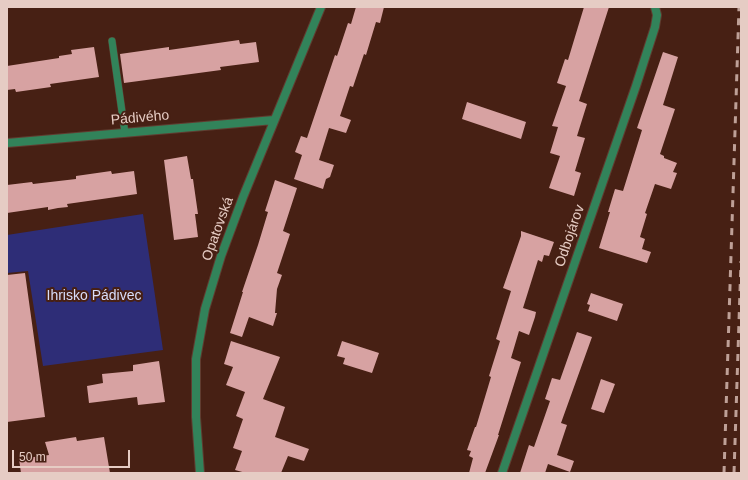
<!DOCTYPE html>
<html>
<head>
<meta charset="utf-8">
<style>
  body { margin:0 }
  #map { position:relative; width:748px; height:480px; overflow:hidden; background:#472014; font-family:Arial,sans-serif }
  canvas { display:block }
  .frame { position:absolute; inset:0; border:8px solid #e6ccc4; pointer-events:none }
  .scale { position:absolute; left:12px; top:450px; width:118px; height:18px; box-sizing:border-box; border:2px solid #e6ccc4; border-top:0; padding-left:5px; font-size:12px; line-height:14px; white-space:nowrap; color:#e6ccc4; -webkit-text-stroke:3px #472014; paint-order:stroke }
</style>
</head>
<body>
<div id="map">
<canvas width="748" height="480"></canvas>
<div class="frame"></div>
<div class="scale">50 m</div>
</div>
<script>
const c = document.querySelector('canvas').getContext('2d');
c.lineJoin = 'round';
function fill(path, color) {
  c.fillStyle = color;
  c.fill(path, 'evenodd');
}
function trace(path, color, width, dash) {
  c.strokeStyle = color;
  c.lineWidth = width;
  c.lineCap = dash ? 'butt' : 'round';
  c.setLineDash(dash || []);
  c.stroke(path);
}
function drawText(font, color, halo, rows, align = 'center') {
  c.font = font + ' Arial,sans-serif';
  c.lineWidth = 4;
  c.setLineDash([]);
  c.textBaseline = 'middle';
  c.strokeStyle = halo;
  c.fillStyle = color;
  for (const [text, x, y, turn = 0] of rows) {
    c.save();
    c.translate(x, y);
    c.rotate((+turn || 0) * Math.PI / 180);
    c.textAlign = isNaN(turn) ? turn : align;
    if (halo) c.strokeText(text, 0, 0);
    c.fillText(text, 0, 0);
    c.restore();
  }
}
fill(new Path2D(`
  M143 214 163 350 43 366 28 271 7 273V235Z`), '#2e2d77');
fill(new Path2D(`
  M356 7H384L380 23 376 22 366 55 364 54 353 87 350 86 340 116 351 120 346 133 329 128 319 160 334 165 330 177 326 179 323 189 294 179 302 155 295 152 301 136 307 138 335 55 337 56 348 23 351 24Z
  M584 7H609L579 101 587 104 577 136 585 138 575 171 581 173 574 196 549 188 560 156 550 153 558 127 552 126 566 86 557 83 565 59 568 60Z
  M239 40 240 44 256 42 259 62 220 67 221 70 124 83 120 54 169 47V50Z
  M94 47 99 77 50 84 51 87 16 92 15 89 7 90V66L59 58V56L72 54 71 50Z
  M663 52 678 57 663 105 675 109 660 154 664 156V158L677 163 673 172 677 173 671 189 655 184 645 213 647 214 640 237 645 239 642 249 651 252 647 263 599 248 610 212H608L615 189 623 191 642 130 637 128Z
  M467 102 526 122 521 139 462 119Z
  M187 156 191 179H193L198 214H195L198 237 174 240 164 160Z
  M111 171 112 174 134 171 137 194 67 204 68 207 58 208 48 210V207L7 213V185L32 182 33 184 76 179V176Z
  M275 180 297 188 283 231 290 234 277 273 282 275 277 289 275 313H277L273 326 249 317 242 337 230 333 243 292H242L258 245 268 212 265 211Z
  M521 231 554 242 549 256 544 255 542 262 538 260 523 308 536 312 535 317 529 335 519 331 511 358 521 362 498 435H499L485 473H469L473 458 469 456 471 451 467 450 475 427H476L491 377 489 376 500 341 496 339 511 291 503 288 521 236Z
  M25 273 45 417 7 422V275Z
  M591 293 623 304 617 321 588 311 590 305 587 304Z
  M577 332 592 337 561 423 567 425 557 455 574 461 570 472 548 464 545 473H520L529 445 534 447 550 401 545 399 552 378 560 380Z
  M231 341 280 357 263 399 285 407 275 437 309 449 304 461 288 456 281 473H246L235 470 242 451 233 448 243 419 236 416 245 392 226 385 233 367 224 364Z
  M342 341 379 353 372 373 343 364 345 358 337 356Z
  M159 361 165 402 138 405 137 397 89 403 87 386 103 383 102 374 133 371V365Z
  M601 379 615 384 604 413 591 409Z
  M76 437 77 441 104 437 110 473H21L19 459 49 455 45 442Z`), '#d7a2a2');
const lane = new Path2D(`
  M112 41 125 133`);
const street = new Path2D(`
  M7 143 274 120
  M200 473 196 417V359L205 309 221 256 243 197 321 7
  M502 473 636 86 655 27 657 15 655 7`);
trace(lane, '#603c30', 8);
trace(street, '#603c30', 10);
trace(lane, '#32835a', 7);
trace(street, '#32835a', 8);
trace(new Path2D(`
  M724 473 739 7
  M734 473 741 261`), '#bea097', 3, [7, 7]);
drawText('14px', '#e6ccc4', '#472014', [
  ["Pádivého",140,118,-5],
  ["Opatovská",218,229,-70],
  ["Odbojárov",570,236,-71]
]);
drawText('14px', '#d8ddfa', '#472014', [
  ["Ihrisko Pádivec",94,296]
]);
</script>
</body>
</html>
